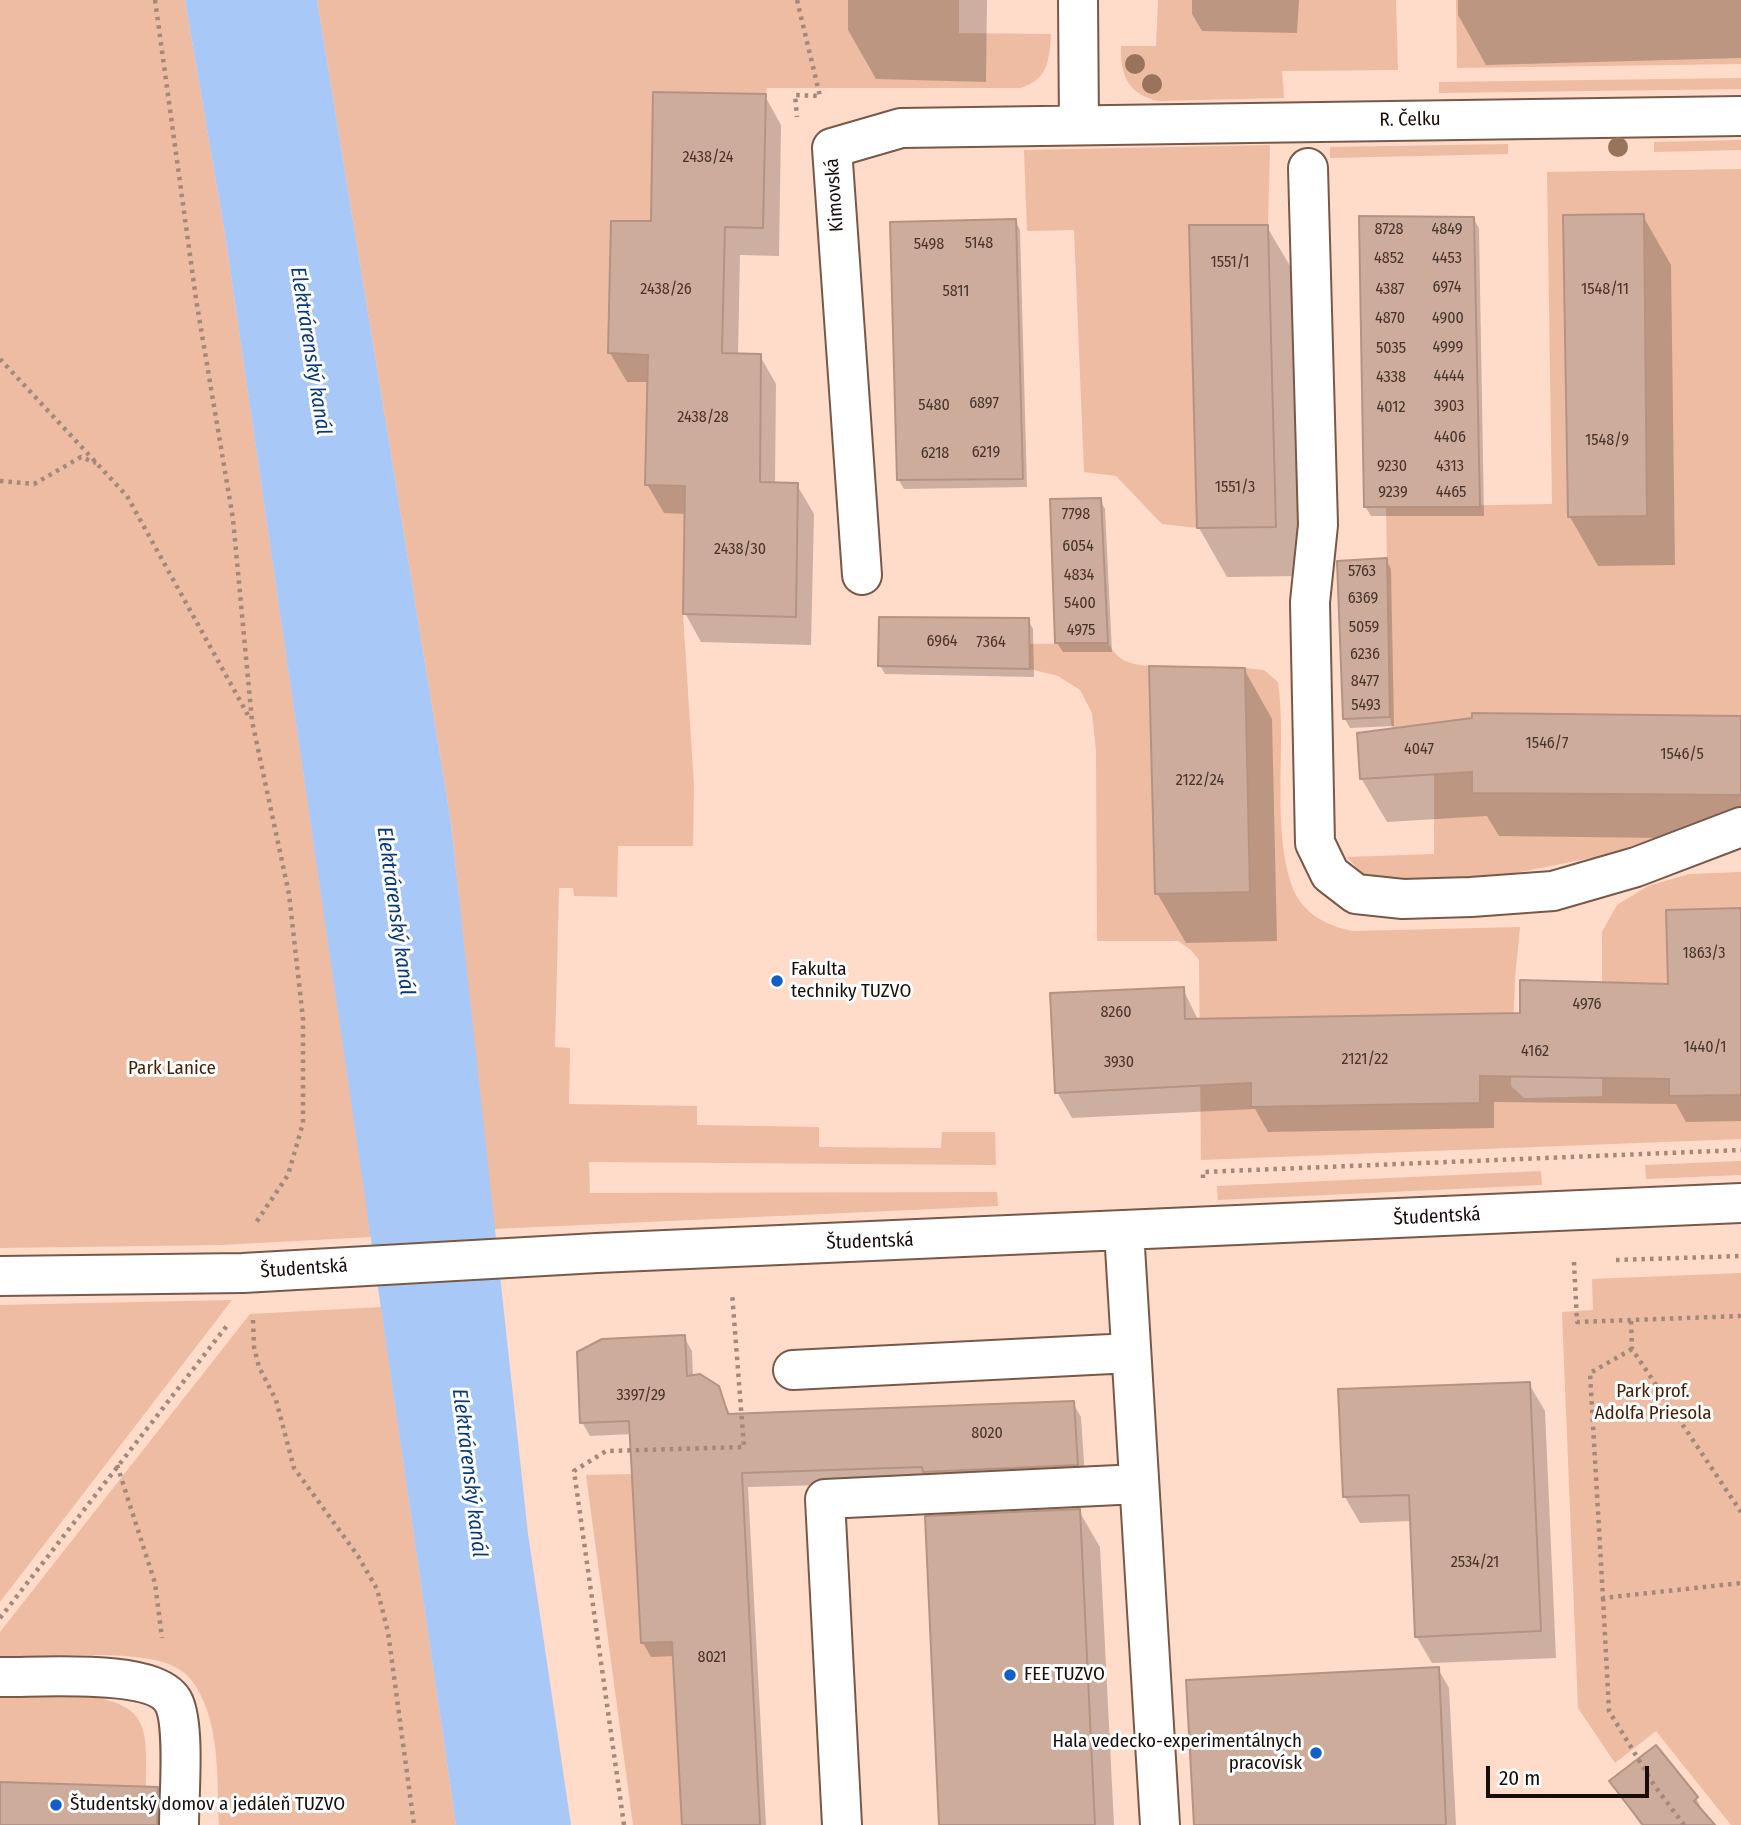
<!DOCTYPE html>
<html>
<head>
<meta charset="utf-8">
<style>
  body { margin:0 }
  #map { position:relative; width:1741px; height:1825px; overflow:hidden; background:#ffdbc9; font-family:"Fira Sans Condensed",sans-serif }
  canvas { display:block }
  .scale { position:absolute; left:1486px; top:1766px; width:163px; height:32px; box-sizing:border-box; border:4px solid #180d07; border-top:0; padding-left:9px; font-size:21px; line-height:24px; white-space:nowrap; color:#180d07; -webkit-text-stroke:5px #fff; paint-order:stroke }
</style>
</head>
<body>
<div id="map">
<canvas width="1741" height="1825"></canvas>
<div class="scale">20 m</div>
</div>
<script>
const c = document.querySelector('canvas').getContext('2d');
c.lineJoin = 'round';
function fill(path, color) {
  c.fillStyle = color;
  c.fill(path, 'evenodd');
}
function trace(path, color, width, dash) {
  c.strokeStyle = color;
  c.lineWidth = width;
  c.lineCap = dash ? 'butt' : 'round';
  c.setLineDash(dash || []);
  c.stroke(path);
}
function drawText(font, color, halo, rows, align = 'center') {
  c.font = font + ' "Fira Sans Condensed",sans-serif';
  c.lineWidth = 6;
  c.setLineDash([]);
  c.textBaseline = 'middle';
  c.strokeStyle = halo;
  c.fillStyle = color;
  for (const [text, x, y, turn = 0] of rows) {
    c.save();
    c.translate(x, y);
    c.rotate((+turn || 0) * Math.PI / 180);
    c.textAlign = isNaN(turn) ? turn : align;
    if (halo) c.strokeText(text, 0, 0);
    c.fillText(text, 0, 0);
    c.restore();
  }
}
fill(new Path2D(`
  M0 0H185L225 234 371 1237 222 1245 0 1248Z
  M317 0H959V33L1051 34C1049 61 1048 80 1020 88H767L766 94 653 92 651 221H611L608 353 648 355 645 485 685 487 683 614 694 786 693 846H618L617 897 574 896 573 888H559L555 1047 570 1048 569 1104 697 1106V1125L819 1127V1147L941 1148 942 1132H995L996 1165 589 1162 590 1193 997 1192 998 1206 494 1229 451 823Z
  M1158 0H1396L1398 70 1282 71 1284 98 1158 101C1128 94 1120 75 1121 46H1156Z
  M1456 0H1741V64L1457 68Z
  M1741 78V89L1439 93V82Z
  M1741 140V150L1654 152V142Z
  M1508 144V154L1330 158V147Z
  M1270 145 1268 225 1189 226 1197 528 1162 524 1116 476 1084 472 1074 230 1027 231 1024 150Z
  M1741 169V716L1473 713 1472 792 1741 795V808L1606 855 1495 877 1388 881 1365 877 1347 857 1434 854V773L1392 729 1390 717 1386 507 1552 504 1547 172Z
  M1108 643C1119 662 1129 664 1149 666L1250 892 1245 668 1264 670 1278 682C1287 745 1271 828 1292 886 1301 913 1328 927 1354 931L1520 927 1515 978 1511 1086 1524 1098 1602 1096V932L1617 905 1648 886 1689 874 1741 872V1139L1201 1160 1199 960 1191 950 1178 941H1097L1096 751 1092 713 1080 690 1058 676 1030 669 1029 644Z
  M1741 1161V1175L1646 1179 1645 1165Z
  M1541 1171 1542 1185 1218 1200 1217 1186Z
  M1741 1273V1825H1731L1656 1731 1615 1763 1578 1708 1562 1312 1593 1310 1592 1279Z
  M232 1300 0 1602V1305Z
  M381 1307 456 1825H219C217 1783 220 1732 200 1694 195 1683 186 1672 175 1667 140 1648 42 1657 0 1658V1632L250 1314Z
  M632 1474 641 1643 673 1642 682 1825H633L586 1475Z
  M75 1694C149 1704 147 1721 146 1789L113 1785 0 1782V1697Z`), '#edbca2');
fill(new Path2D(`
  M185 0H317L451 823 528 1534 571 1825H456L225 234Z`), '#a8c8f8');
fill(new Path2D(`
  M848 0H987L986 82 876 79 848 30Z
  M1192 0H1299L1297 33 1202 31 1192 14Z
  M1458 0H1741V58L1486 65 1458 15Z
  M765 96 781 125 779 256 740 255 738 355 760 356 776 384 775 484 797 485 814 514 811 645 701 642 685 613 686 514 664 513 647 484 649 382H627L610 353 652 223Z
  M1643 216 1671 265 1675 565 1598 566 1570 517Z
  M1473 218 1479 228 1484 516H1371L1365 506Z
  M1015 220 1020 230 1027 487 904 489 898 479Z
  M1267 227 1296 276 1303 576 1227 577 1199 528Z
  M1100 500 1105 509 1112 652H1063L1057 643Z
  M1386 560 1391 569 1394 726 1350 728 1345 719Z
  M1028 620 1033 629 1034 677 885 674 880 665Z
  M1244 669 1272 719 1277 941 1186 943 1157 893Z
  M1741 717V839L1499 836 1487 816 1387 822 1361 778Z
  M1741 910V1121L1686 1122 1676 1104 1494 1102V1128L1268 1132 1255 1109 1072 1118 1057 1092 1183 989 1198 1020 1522 1015 1669 986Z
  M684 1337 692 1351 693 1377 718 1388 731 1416 1073 1403 1081 1417 1085 1478 748 1487 766 1825H683L675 1656 651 1657 643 1643 632 1434 590 1436 582 1422Z
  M1529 1384 1545 1411 1556 1658 1432 1663 1416 1636 1411 1521 1360 1523 1345 1497Z
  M1079 1511 1100 1547 1114 1825H941Z
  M1438 1669 1449 1688 1456 1825H1196Z
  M1611 1782 1696 1798 1710 1825H1641Z`), '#0003');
const building = new Path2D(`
  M653 92 766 94 763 228 725 227 722 353 761 354 760 482 798 483 796 617 683 614 685 486 645 485 648 355 608 353 611 221H651Z
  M1644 214 1647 516 1568 517 1563 215Z
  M1359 216 1474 217 1480 507H1364Z
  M1016 219 1023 479 897 480 890 222Z
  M1189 225H1268L1276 527 1197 528Z
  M1101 498 1108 643H1055L1050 499Z
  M1387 558 1390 717 1343 719 1337 561Z
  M879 617 1029 618 1030 669 878 666Z
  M1149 666 1245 668 1250 892 1155 894Z
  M1472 713 1741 716V795L1472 793V772L1360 779 1357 733 1472 718Z
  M1741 908V1095L1669 1096V1079L1480 1076V1103L1251 1107V1083L1055 1093 1050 993 1184 987 1185 1019 1520 1013V980L1668 984 1666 910Z
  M685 1335 687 1376 700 1374 719 1386 728 1414 1074 1401 1078 1465 923 1472 922 1467 742 1473 760 1825H682L672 1642 641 1643 629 1421 580 1423 577 1352 602 1339Z
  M1530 1382 1541 1631 1415 1637 1409 1495 1343 1497 1338 1389Z
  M1080 1509 1095 1825H939L925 1516Z
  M1439 1667 1446 1825H1194L1186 1680Z
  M1656 1745 1698 1797 1694 1801 1715 1825H1643L1609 1781Z
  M0 1782 158 1787 157 1825H0Z`);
fill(building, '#ceac9b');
trace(building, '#b49382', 2);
const minor = new Path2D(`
  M1078 0 1079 125
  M1308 168 1318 525 1310 602 1315 843 1330 874 1356 894 1403 899 1471 897 1553 891 1636 867 1741 827
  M862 575 832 148 901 128 1741 116
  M1124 1231 1160 1825
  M0 1276 243 1273 597 1253 1741 1203
  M793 1370 1131 1353
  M0 1677C36 1678 157 1667 174 1703 185 1727 179 1796 179 1825
  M842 1825 825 1499 1139 1484`);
trace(minor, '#775949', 42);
trace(new Path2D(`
  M155 0 196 299 233 519 252 721 289 894 303 1019V1123L288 1175 255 1224
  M797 0 820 96 795 95 797 117
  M0 359 127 496 249 717
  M0 481 34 484 81 457 96 463
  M1203 1178V1172L1741 1150
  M1616 1260 1741 1256
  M1574 1262 1577 1322 1741 1316
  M253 1320 254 1347 259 1367 276 1400 294 1468 358 1556 377 1589 388 1632 414 1825
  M1631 1321 1632 1349 1741 1512
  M1632 1349 1590 1373 1603 1598 1741 1583
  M117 1465 155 1583 162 1638
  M1603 1598 1609 1711 1654 1785 1684 1825
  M0 1618 229 1323
  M624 1825 574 1471 606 1451 744 1447 732 1293`), '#a3897c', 4.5, [3.5, 5]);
trace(minor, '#fff', 38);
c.fillStyle = '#9a735c';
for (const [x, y] of [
  [1135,64],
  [1152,84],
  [1618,147]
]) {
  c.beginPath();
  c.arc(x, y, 10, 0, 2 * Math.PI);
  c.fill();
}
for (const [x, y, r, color] of [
  [777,981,7,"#125fc9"],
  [1010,1675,7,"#125fc9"],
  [1316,1753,7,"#125fc9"],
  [56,1805,7,"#125fc9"]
]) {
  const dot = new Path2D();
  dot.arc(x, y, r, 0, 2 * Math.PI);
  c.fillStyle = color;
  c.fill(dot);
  trace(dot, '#fff', 2.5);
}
drawText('16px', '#46352c', null, [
  ["2438/24",708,158],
  ["8728",1389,230],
  ["4849",1447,230],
  ["5148",979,244],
  ["5498",929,245],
  ["4852",1389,259],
  ["4453",1447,259],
  ["1551/1",1230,263],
  ["6974",1447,288],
  ["2438/26",666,290],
  ["4387",1390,290],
  ["1548/11",1605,290],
  ["5811",956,292],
  ["4870",1390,319],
  ["4900",1448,319],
  ["4999",1448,348],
  ["5035",1391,349],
  ["4444",1449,377],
  ["4338",1391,378],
  ["6897",984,404],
  ["5480",934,406],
  ["3903",1449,407],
  ["4012",1391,408],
  ["2438/28",703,418],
  ["4406",1450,438],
  ["1548/9",1607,441],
  ["6219",986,453],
  ["6218",935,454],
  ["9230",1392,467],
  ["4313",1450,467],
  ["1551/3",1235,488],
  ["9239",1393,493],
  ["4465",1451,493],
  ["7798",1076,515],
  ["6054",1078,547],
  ["2438/30",740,550],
  ["5763",1362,572],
  ["4834",1079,576],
  ["6369",1363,599],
  ["5400",1080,604],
  ["5059",1364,628],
  ["4975",1081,631],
  ["6964",942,642],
  ["7364",991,643],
  ["6236",1365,655],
  ["8477",1365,682],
  ["5493",1366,706],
  ["1546/7",1547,744],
  ["4047",1419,750],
  ["1546/5",1682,755],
  ["2122/24",1200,781],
  ["1863/3",1704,954],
  ["4976",1587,1005],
  ["8260",1116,1013],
  ["1440/1",1705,1048],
  ["4162",1535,1052],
  ["2121/22",1365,1060],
  ["3930",1119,1063],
  ["3397/29",641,1396],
  ["8020",987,1434],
  ["2534/21",1475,1563],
  ["8021",712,1658]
]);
drawText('19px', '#180d07', '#fff', [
  ["R. Čelku",1410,120,-1],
  ["Kimovská",835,195,-94],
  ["Študentská",1437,1217,-3],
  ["Študentská",870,1242,-2],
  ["Študentská",304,1269,-4]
]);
drawText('19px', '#180d07', '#fff', [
  ["Fakulta",791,970],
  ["techniky TUZVO",791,992],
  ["FEE TUZVO",1024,1675],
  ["Hala vedecko-experimentálnych",1302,1742,"right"],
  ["pracovísk",1302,1764,"right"],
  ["Študentský domov a jedáleň TUZVO",70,1805]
], 'left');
drawText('19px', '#481e02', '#fff', [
  ["Park Lanice",172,1069],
  ["Park prof.",1653,1392],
  ["Adolfa Priesola",1653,1414]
]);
drawText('italic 21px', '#08397d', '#fff', [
  ["Elektrárenský kanál",310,351,81],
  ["Elektrárenský kanál",395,911,82],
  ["Elektrárenský kanál",469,1473,83]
]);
</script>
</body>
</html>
